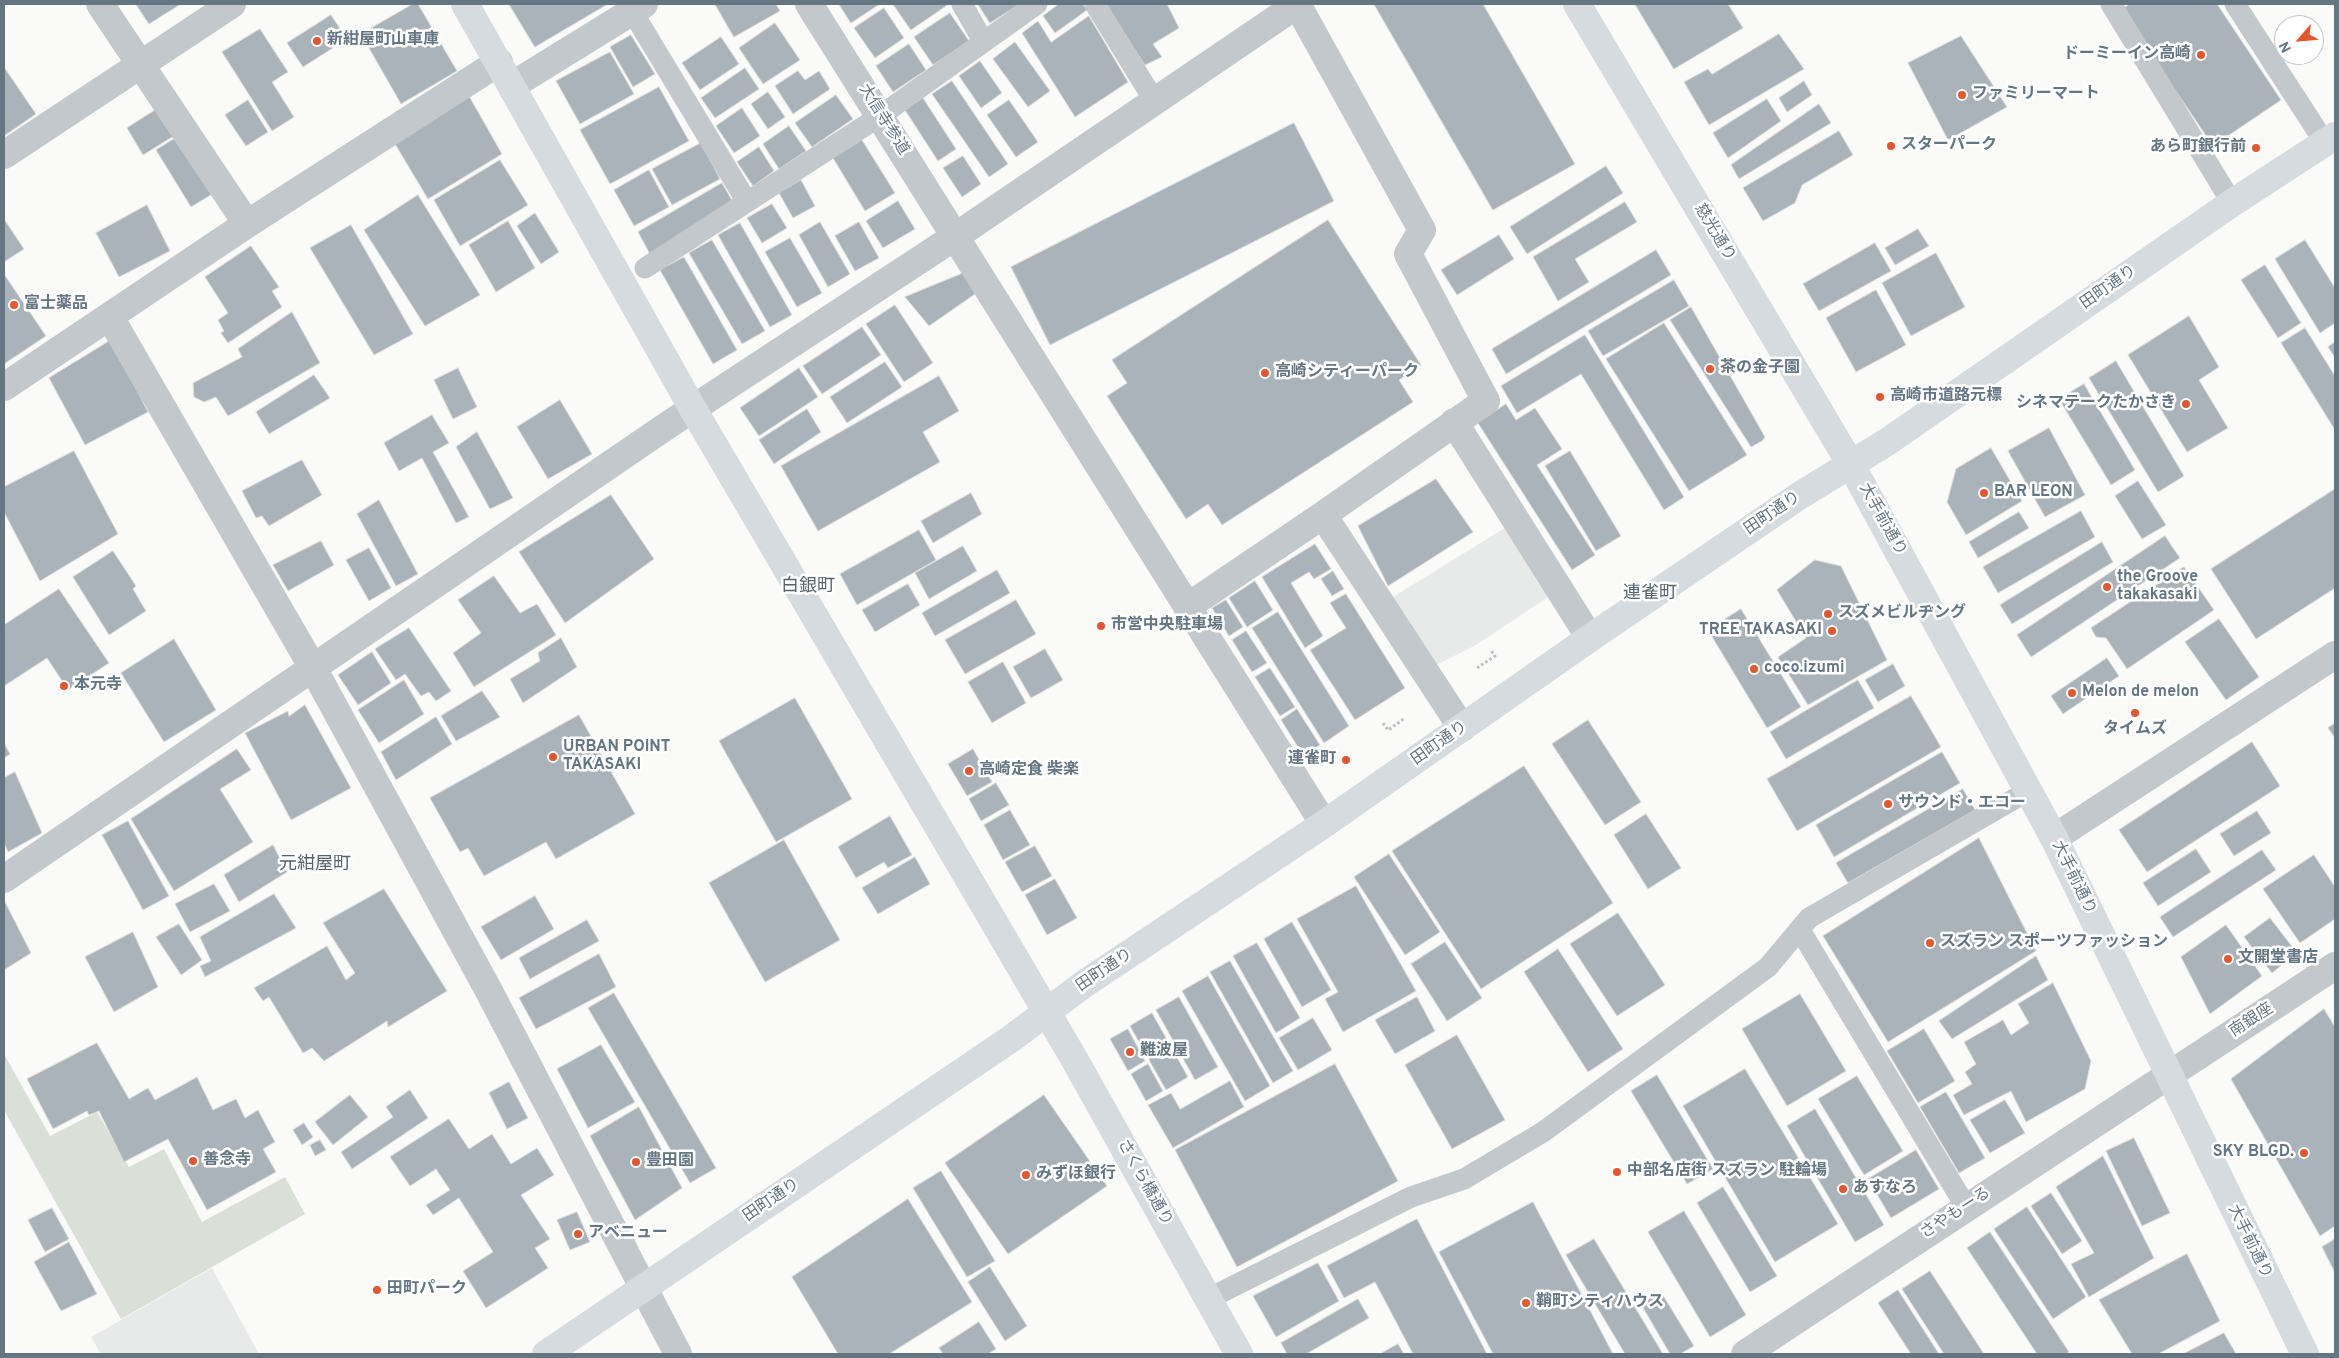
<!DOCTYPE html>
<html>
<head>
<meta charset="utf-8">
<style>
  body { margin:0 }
  #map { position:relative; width:2339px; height:1358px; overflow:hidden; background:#fafaf8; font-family:Overpass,sans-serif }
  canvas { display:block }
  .frame { position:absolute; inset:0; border:5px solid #657683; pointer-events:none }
  .north { position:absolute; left:2274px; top:15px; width:50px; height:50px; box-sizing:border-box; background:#fff; border:1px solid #c1c8cd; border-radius:50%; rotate:243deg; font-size:14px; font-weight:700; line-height:20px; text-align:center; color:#657683 }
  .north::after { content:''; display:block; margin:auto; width:18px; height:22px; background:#e4572e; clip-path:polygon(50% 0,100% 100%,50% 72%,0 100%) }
</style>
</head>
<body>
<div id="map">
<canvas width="2339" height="1358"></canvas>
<div class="frame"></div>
<div class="north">N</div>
</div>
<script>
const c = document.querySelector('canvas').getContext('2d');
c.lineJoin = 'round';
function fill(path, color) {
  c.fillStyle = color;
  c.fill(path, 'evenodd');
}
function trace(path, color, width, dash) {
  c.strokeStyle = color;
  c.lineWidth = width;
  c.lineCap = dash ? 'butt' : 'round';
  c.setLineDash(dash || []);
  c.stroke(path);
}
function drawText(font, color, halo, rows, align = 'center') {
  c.font = font + ' Overpass,"Noto Sans JP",sans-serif';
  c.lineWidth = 5;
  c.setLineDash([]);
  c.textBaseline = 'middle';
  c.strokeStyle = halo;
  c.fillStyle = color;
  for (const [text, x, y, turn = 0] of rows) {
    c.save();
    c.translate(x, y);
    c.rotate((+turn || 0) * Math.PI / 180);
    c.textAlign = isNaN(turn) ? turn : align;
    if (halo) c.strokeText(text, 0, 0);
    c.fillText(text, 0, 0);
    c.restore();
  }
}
fill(new Path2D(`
  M1508 526 1551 595 1476 645 1434 666 1393 597Z
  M212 1268 259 1354H101L91 1337Z`), '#e8e9e9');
fill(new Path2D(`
  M4 1054 50 1136 97 1112 129 1167 164 1149 202 1222 285 1177 305 1214 121 1319 4 1110Z`), '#dadfd7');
const building = new Path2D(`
  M136 4H181L149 24Z
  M413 4H418L457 71 401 104 361 34Z
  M509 4H608L535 47Z
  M715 4H776L780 11 734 37Z
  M839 4H880L851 23Z
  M893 4H949L911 30Z
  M978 4H1020L990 23Z
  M1059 4H1083L1087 10 1055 33 1043 16Z
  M1106 4H1167L1179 28 1153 44 1162 57 1145 65Z
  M1374 4H1483L1575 164 1493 210Z
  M1635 4H1728L1743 28 1674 69Z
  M2130 4H2217L2281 100 2213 146 2121 10Z
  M884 8 904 38 875 58 854 28Z
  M950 13 969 41 933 65 914 37Z
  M331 15 347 39 303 67 287 43Z
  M1089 16 1128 82 1075 117 1022 33 1038 21 1051 42Z
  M775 23 800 60 763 84 739 48Z
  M260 29 288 72 272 82 294 117 272 131 222 52Z
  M1779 34 1804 69 1709 125 1684 82 1708 69 1712 74Z
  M631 35 655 74 633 87 610 47Z
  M1961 36 2007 107 1948 140 1908 63Z
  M721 37 739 64 700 90 682 63Z
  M1015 42 1050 91 1028 107 993 59Z
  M909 44 926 70 893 92 876 66Z
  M610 52 634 94 580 124 556 81Z
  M980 61 1002 93 981 108 959 76Z
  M4 67 36 114 4 136Z
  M745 68 759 89 715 118 701 98Z
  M798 71 805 80 819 71 830 89 793 114 775 86Z
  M952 81 1008 164 989 177 932 94Z
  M1804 81 1812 95 1787 112 1779 98Z
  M659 87 689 141 610 184 580 130Z
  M768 92 785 117 768 129 751 104Z
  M836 95 853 119 812 147 795 123Z
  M469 96 502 154 428 199 395 144Z
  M923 98 956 149 938 161 905 110Z
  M1767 99 1781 121 1728 158 1713 133Z
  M248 100 268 132 246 146 225 115Z
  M1009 100 1038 142 1016 157 987 115Z
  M1819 104 1831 123 1739 179 1731 165Z
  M160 107 177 134 143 155 127 128Z
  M742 108 760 136 734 153 716 126Z
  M1294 123 1334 201 1050 345 1011 267Z
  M789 126 806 151 779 169 763 144Z
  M1839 131 1853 155 1802 185 1795 203 1763 221 1743 188Z
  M179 136 214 193 191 207 156 150Z
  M862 140 895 193 865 211 833 158Z
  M701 143 720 179 672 205 652 169Z
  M759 147 774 171 753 186 737 162Z
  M963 156 981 184 962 197 943 168Z
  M500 160 528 205 460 246 434 200Z
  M1606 166 1623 193 1527 254 1510 227Z
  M649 170 669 207 634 226 614 190Z
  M801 180 815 206 793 218 779 193Z
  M722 183 734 204 651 256 638 232Z
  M418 195 480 295 425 326 364 230Z
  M898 201 915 229 883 248 866 221Z
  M1625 202 1637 222 1575 259 1589 282 1558 301 1533 257Z
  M772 204 787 228 762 243 747 218Z
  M147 205 170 251 119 277 96 233Z
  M535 213 559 252 541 264 517 226Z
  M4 219 24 249 4 262Z
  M1328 220 1421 365 1399 380 1413 402 1222 525 1208 504 1186 519 1107 396 1127 383 1112 360Z
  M508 221 535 268 496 292 469 245Z
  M820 222 850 274 828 287 799 235Z
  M859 222 879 258 855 271 835 236Z
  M740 223 792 315 770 327 718 235Z
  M351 225 413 334 374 355 310 248Z
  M1918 229 1929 246 1895 265 1885 248Z
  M1499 235 1514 259 1457 295 1441 270Z
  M790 238 822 293 797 307 765 252Z
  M712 240 765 331 742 344 689 253Z
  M2305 240 2335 288V323L2320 333 2275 259Z
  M1875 243 1891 271 1819 311 1803 284Z
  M251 246 279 287 272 291 282 307 228 343 221 333 224 331 218 320 228 313 205 277Z
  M1656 250 1671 275 1506 374 1492 349Z
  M1936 253 1965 307 1911 336 1882 283Z
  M684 257 737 350 713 364 660 270Z
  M2265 265 2301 323 2278 338 2241 280Z
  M966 272 975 294 929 326 905 297Z
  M4 274 46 336 4 364Z
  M1674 280 1689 306 1603 356 1588 331Z
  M1876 290 1906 345 1856 372 1826 318Z
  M895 305 933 363 904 382 866 324Z
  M1691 307 1765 437 1762 441 1751 447 1670 320Z
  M292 312 320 363 228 416 216 397 204 402 194 397 193 383 242 357 238 349Z
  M2189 316 2219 367 2199 380 2228 428 2187 452 2128 355Z
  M1664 323 1747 455 1689 491 1606 359Z
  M862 327 881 355 822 394 803 366Z
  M2305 328 2335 376V430L2281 343Z
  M1585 335 1684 497 1664 510 1581 374 1517 413 1501 386Z
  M111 340 148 412 85 445 49 378Z
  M2335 342V358L2328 347Z
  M2116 361 2184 476 2158 492 2089 378Z
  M885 362 902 387 847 423 830 397Z
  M458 368 477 407 453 419 434 380Z
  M799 368 818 397 759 436 740 408Z
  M314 375 330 398 269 434 256 412Z
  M939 376 959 411 923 432 940 462 818 531 781 466Z
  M2084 384 2135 470 2111 485 2059 399Z
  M560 400 592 454 548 479 517 427Z
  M1506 404 1516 420 1535 408 1562 449 1537 465 1595 555 1572 570 1478 423Z
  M807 409 821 432 774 464 759 440Z
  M432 415 449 443 433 452 469 517 456 523 422 458 399 471 384 443Z
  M2049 428 2085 495 2045 517 2008 451Z
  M477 432 513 498 490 509 456 447Z
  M1991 448 2022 501 1966 535 1947 502 1956 469Z
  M74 451 118 534 40 581 4 512V487Z
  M1570 451 1621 536 1596 551 1545 466Z
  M302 460 322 495 269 526 262 516 256 518 242 491Z
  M1436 479 1473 532 1388 586 1358 526Z
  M2138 481 2166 525 2142 539 2115 496Z
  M2335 489V588L2256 639 2211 569Z
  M971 493 982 514 933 543 921 521Z
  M611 495 654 559 565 623 519 552Z
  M379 500 418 574 396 586 357 514Z
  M2081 511 2095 537 1998 593 1983 567Z
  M2019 512 2029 528 1978 558 1969 542Z
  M919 530 936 560 857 605 840 574Z
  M2165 536 2180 558 2031 657 2017 635Z
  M321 541 334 565 288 591 273 565Z
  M2102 542 2113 562 2012 624 2000 605Z
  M1315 544 1331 569 1314 579 1309 572 1291 583 1323 636 1305 648 1262 577Z
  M963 546 977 571 929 599 915 573Z
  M369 548 391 588 369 601 346 560Z
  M113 551 136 586 133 589 146 611 109 635 73 577Z
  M1815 560 1841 566 1887 660 1808 705 1778 657 1806 638 1777 590Z
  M2184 567 2214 610 2127 669 2106 638 2096 637 2091 628Z
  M997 570 1010 593 935 636 922 613Z
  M1333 571 1344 589 1332 596 1321 579Z
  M494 576 520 613 537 604 556 635 474 687 453 653 481 633 458 600Z
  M1255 581 1273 610 1247 627 1229 598Z
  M908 584 920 605 875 632 862 610Z
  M59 589 109 663 68 690 47 658 4 686V625Z
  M1346 594 1405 688 1355 720 1310 650 1346 628 1330 603Z
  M1016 600 1036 634 965 674 945 640Z
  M1226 600 1243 627 1229 636 1212 608Z
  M1741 609 1801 707 1767 728 1708 630Z
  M1278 612 1349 726 1324 743 1252 628Z
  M2219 619 2259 677 2226 700 2185 642Z
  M409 628 451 691 436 701 429 692 421 696 405 674 396 680 375 649Z
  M1246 631 1267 663 1252 672 1232 640Z
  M561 638 577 667 523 703 510 679 540 661 538 653Z
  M174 639 216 710 164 742 121 673Z
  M1045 649 1063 680 1031 698 1013 667Z
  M372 652 391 683 358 705 338 675Z
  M2107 658 2119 676 2063 714 2051 696Z
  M1003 662 1026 703 992 723 968 682Z
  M1893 664 1905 686 1878 702 1865 680Z
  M1270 668 1295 707 1280 716 1255 677Z
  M404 680 424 714 379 743 358 710Z
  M1858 680 1874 708 1786 759 1770 732Z
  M482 691 500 717 456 741 441 716Z
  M1911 696 1941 747 1797 831 1767 779Z
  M795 698 852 799 776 842 719 741Z
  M305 705 351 788 291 820 245 733 288 711 289 716Z
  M1297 709 1320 745 1303 755 1281 720Z
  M579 715 635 814 556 859 546 842 484 876 468 848 460 852 430 798Z
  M436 717 452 744 396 780 381 752Z
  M1588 720 1641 802 1605 825 1552 744Z
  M2335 723V738L2328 728Z
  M2252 742 2280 786 2147 872 2119 830Z
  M4 743 10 754 4 758Z
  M237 749 251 770 220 789 253 842 174 891 131 819Z
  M973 749 992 782 967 796 948 764Z
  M1942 752 1960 783 1834 857 1816 825Z
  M1524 766 1613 903 1481 989 1392 851Z
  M15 772 42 833 8 852 4 843V778Z
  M996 783 1009 805 981 821 969 799Z
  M1963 789 1975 810 1848 883 1836 863Z
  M1010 810 1030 845 1003 860 984 825Z
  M2257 811 2271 833 2234 856 2220 834Z
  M1646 814 1681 868 1648 889 1614 835Z
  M890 816 912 855 888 868 884 862 856 878 838 847Z
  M128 821 169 896 143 910 102 835Z
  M1979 838 2036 951 1888 1042 1823 936Z
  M784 840 840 940 765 982 709 883Z
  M273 845 287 872 239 902 224 875Z
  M1035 846 1052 876 1022 892 1005 862Z
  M2196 849 2211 872 2158 906 2143 883Z
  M2262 850 2276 870 2173 937 2160 917Z
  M1389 854 1440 932 1405 955 1354 877Z
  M2314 855 2335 887V919L2300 943 2263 889Z
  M915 857 930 884 878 914 862 888Z
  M1055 879 1077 918 1047 935 1025 895Z
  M214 884 230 911 190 932 175 904Z
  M1356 886 1416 991 1343 1032 1325 999 1338 992 1297 919Z
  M384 889 447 991 388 1027 387 1021 324 1061 312 1048 303 1053 269 997 263 1001 254 988 327 946 346 980 355 973 323 923Z
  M274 894 296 928 205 977 200 966 211 961 200 937Z
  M535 896 554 929 501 960 481 927Z
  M4 900 31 953 4 970Z
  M1618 913 1665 985 1617 1016 1570 944Z
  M2270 918 2297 953 2272 973 2244 937Z
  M587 920 599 941 530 979 519 958Z
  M1292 922 1331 990 1302 1007 1264 939Z
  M179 924 202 960 181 975 156 937Z
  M2226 925 2262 976 2210 1014 2181 957Z
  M133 932 158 987 114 1012 85 957Z
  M1445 942 1482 998 1447 1021 1411 964Z
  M1257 943 1300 1018 1276 1033 1233 956Z
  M1558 949 1623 1049 1588 1072 1524 972Z
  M599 954 616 987 536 1029 519 998Z
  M2036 956 2048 980 1952 1039 1939 1021Z
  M1230 961 1293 1071 1273 1083 1210 972Z
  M1208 976 1270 1086 1245 1101 1182 991Z
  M2053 983 2091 1061 2085 1089 2026 1122 2011 1091 1964 1115 1953 1095 1972 1084 1965 1072 1976 1064 1964 1042 2003 1020 2011 1035 2029 1023 2018 1004Z
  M614 993 716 1168 690 1183 588 1008Z
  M1800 994 1846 1071 1787 1106 1742 1029Z
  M1179 997 1218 1067 1195 1080 1156 1010Z
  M1417 997 1435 1031 1395 1054 1375 1020Z
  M2324 1009 2335 1027V1226L2320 1236 2231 1079Z
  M1152 1013 1188 1077 1166 1090 1130 1026Z
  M1313 1018 1332 1050 1298 1070 1279 1038Z
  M1128 1029 1145 1061 1128 1071 1110 1039Z
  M1924 1029 1955 1081 1918 1103 1887 1051Z
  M1457 1035 1505 1120 1452 1149 1405 1065Z
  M97 1043 129 1099 148 1088 155 1100 197 1077 213 1110 236 1099 245 1118 258 1110 275 1142 263 1149 276 1172 207 1210 168 1139 124 1162 99 1111 89 1115 87 1111 53 1129 27 1079Z
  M601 1045 635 1102 588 1128 557 1069Z
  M1148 1064 1163 1091 1146 1101 1131 1074Z
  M1335 1064 1398 1181 1237 1267 1175 1150Z
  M1745 1069 1838 1224 1775 1262 1683 1106Z
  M1657 1075 1713 1169 1687 1184 1631 1091Z
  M1857 1076 1903 1151 1864 1175 1818 1099Z
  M1230 1081 1244 1107 1173 1148 1148 1105 1171 1093 1180 1109Z
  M509 1082 528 1118 507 1129 489 1093Z
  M410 1090 428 1118 352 1169 341 1152 393 1117 386 1107Z
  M1946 1092 1985 1158 1959 1173 1920 1107Z
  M350 1095 368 1117 333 1145 315 1122Z
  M1044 1095 1107 1186 1008 1254 945 1163Z
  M2005 1100 2025 1133 1990 1153 1970 1120Z
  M639 1107 682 1188 635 1220 590 1136Z
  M1815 1109 1884 1225 1855 1242 1787 1126Z
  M449 1119 469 1149 492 1134 511 1164 537 1148 554 1175 521 1195 550 1239 535 1248 548 1268 486 1308 463 1271 493 1252 459 1198 433 1215 426 1205 450 1190 436 1169 410 1186 390 1157Z
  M304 1123 313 1137 302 1145 293 1130Z
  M2134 1138 2170 1213 2142 1226 2106 1151Z
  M320 1140 326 1150 315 1156 310 1145Z
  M1916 1150 1939 1189 1891 1218 1868 1179Z
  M2103 1156 2154 1258 2089 1297 2071 1264 2094 1253 2056 1187Z
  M941 1171 995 1261 967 1277 913 1188Z
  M1723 1187 1777 1276 1750 1292 1697 1203Z
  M2051 1193 2082 1241 2062 1254 2031 1206Z
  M908 1199 972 1302 889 1354H838L792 1277Z
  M1533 1202 1613 1354H1493L1439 1252Z
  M2027 1207 2086 1297 2053 1319 1994 1229Z
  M52 1208 69 1239 45 1252 28 1220Z
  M1684 1211 1746 1315 1710 1337 1648 1232Z
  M577 1212 590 1242 570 1250 557 1220Z
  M1417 1219 1487 1354H1413L1375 1282 1344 1298 1327 1266Z
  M1990 1232 2069 1352 2066 1354H2037L1967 1248Z
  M1594 1239 1663 1354H1625L1566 1255Z
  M2335 1239V1273L2322 1247Z
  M69 1242 97 1294 61 1311 34 1262Z
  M2187 1254 2220 1321 2158 1354H2132L2099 1300Z
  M1318 1263 1339 1301 1276 1337 1253 1296Z
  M990 1267 1027 1326 1005 1341 968 1282Z
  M1930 1271 1984 1354H1944L1902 1289Z
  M1898 1290 1939 1354H1911L1878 1303Z
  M1661 1292 1694 1346 1680 1354H1670L1641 1304Z
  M1358 1299 1369 1318 1306 1354H1287L1281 1343Z
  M979 1322 996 1349 988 1354H943L939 1348Z
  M2224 1333 2236 1354H2183Z
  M1398 1344 1404 1354H1380Z`);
fill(building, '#aab3b9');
trace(building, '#dcdcda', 1);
trace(new Path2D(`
  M1477 668 1495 656 1490 649
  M1383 723 1388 730 1405 718`), '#bbbfc2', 3, [2.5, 2.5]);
trace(new Path2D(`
  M962 4 983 41
  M1095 4 1155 102
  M2111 4 2232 203
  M2235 4 2325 143
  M632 11 747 202
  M645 268 880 116 1037 4
  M1800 930 1966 1207
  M1208 1299 1411 1197 1464 1179 1543 1132 1768 967 1809 918 2028 791`), '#c3c8cc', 21);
trace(new Path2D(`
  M100 4 247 224
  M809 4 1324 824
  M513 85 644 4
  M4 155 232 4
  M110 317 313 668 490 993 678 1354
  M4 387 247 224 499 62
  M1454 422 1590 638
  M1323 515 1462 728
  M1187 607 1323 515 1486 401 1408 254 1422 230 1297 4
  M2054 838 2335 655
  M4 879 668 425 956 236 1298 4
  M1745 1354C1941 1224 2138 1096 2335 966`), '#c3c8cc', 28);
trace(new Path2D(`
  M465 4 693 409 1076 1062 1239 1354
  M1577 4 1850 463`), '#d6dbdf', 28);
trace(new Path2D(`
  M1850 463 2054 838 2305 1354
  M546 1354 1012 1038 1084 984 1324 824 1590 638 1799 496 1887 442 2232 203 2335 136`), '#d6dbdf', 28);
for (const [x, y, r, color] of [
  [317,41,5,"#e4572e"],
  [2201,55,5,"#e4572e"],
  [1962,95,5,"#e4572e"],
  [1891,146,5,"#e4572e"],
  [2256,148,5,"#e4572e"],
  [14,305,5,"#e4572e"],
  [1710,369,5,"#e4572e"],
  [1265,373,5,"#e4572e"],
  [1880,397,5,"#e4572e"],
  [2186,404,5,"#e4572e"],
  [1984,493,5,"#e4572e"],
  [2107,587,5,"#e4572e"],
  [1828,614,5,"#e4572e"],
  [1101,626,5,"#e4572e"],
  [1832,631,5,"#e4572e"],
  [1754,669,5,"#e4572e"],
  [64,686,5,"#e4572e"],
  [2072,693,5,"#e4572e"],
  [2135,713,5,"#e4572e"],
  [553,757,5,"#e4572e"],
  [1346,760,5,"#e4572e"],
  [969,771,5,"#e4572e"],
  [1888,804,5,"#e4572e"],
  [1930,943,5,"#e4572e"],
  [2228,959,5,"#e4572e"],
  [1130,1052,5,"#e4572e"],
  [2304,1153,5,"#e4572e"],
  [193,1161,5,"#e4572e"],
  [636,1162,5,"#e4572e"],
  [1617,1172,5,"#e4572e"],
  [1026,1175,5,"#e4572e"],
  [1843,1189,5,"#e4572e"],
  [578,1234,5,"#e4572e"],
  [377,1290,5,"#e4572e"],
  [1526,1303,5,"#e4572e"]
]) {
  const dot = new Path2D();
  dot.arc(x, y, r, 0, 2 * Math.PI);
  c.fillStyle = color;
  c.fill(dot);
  trace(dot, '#fff', 2);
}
drawText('bold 16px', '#657683', '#fff', [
  ["新紺屋町山車庫",327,41],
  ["ドーミーイン高崎",2191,55,"right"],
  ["ファミリーマート",1972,95],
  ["スターパーク",1901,146],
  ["あら町銀行前",2246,148,"right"],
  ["富士薬品",24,305],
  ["茶の金子園",1720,369],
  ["高崎シティーパーク",1275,373],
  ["高崎市道路元標",1890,397],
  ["シネマテークたかさき",2176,404,"right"],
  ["BAR LEON",1994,493],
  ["the Groove",2117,578],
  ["takakasaki",2117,596],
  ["スズメビルヂング",1838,614],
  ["市営中央駐車場",1111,626],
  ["TREE TAKASAKI",1822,631,"right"],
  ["coco.izumi",1764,669],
  ["本元寺",74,686],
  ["Melon de melon",2082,693],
  ["タイムズ",2135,730,"center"],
  ["URBAN POINT",563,748],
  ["TAKASAKI",563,766],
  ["連雀町",1336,760,"right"],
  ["高崎定食 柴楽",979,771],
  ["サウンド・エコー",1898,804],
  ["スズラン スポーツファッション",1940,943],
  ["文開堂書店",2238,959],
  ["難波屋",1140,1052],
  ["SKY BLGD.",2294,1153,"right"],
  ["善念寺",203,1161],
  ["豊田園",646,1162],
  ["中部名店街 スズラン 駐輪場",1627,1172],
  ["みずほ銀行",1036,1175],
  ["あすなろ",1853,1189],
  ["アベニュー",588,1234],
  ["田町パーク",387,1290],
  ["鞘町シティハウス",1536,1303]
], 'left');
drawText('16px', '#657683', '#fff', [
  ["大信寺参道",883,120,58],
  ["慈光通り",1714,233,59],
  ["田町通り",2109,288,-35],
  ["田町通り",1773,514,-34],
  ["大手前通り",1882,520,61],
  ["田町通り",1440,744,-35],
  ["大手前通り",2073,878,64],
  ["田町通り",1105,971,-34],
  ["南銀座",2252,1021,-33],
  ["さくら橋通り",1144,1183,61],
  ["田町通り",772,1201,-34],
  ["さやもーる",1956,1214,-33],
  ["大手前通り",2249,1242,64]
]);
drawText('18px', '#57646e', '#fff', [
  ["白銀町",808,587],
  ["連雀町",1650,594],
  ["元紺屋町",315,865]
]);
</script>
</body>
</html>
